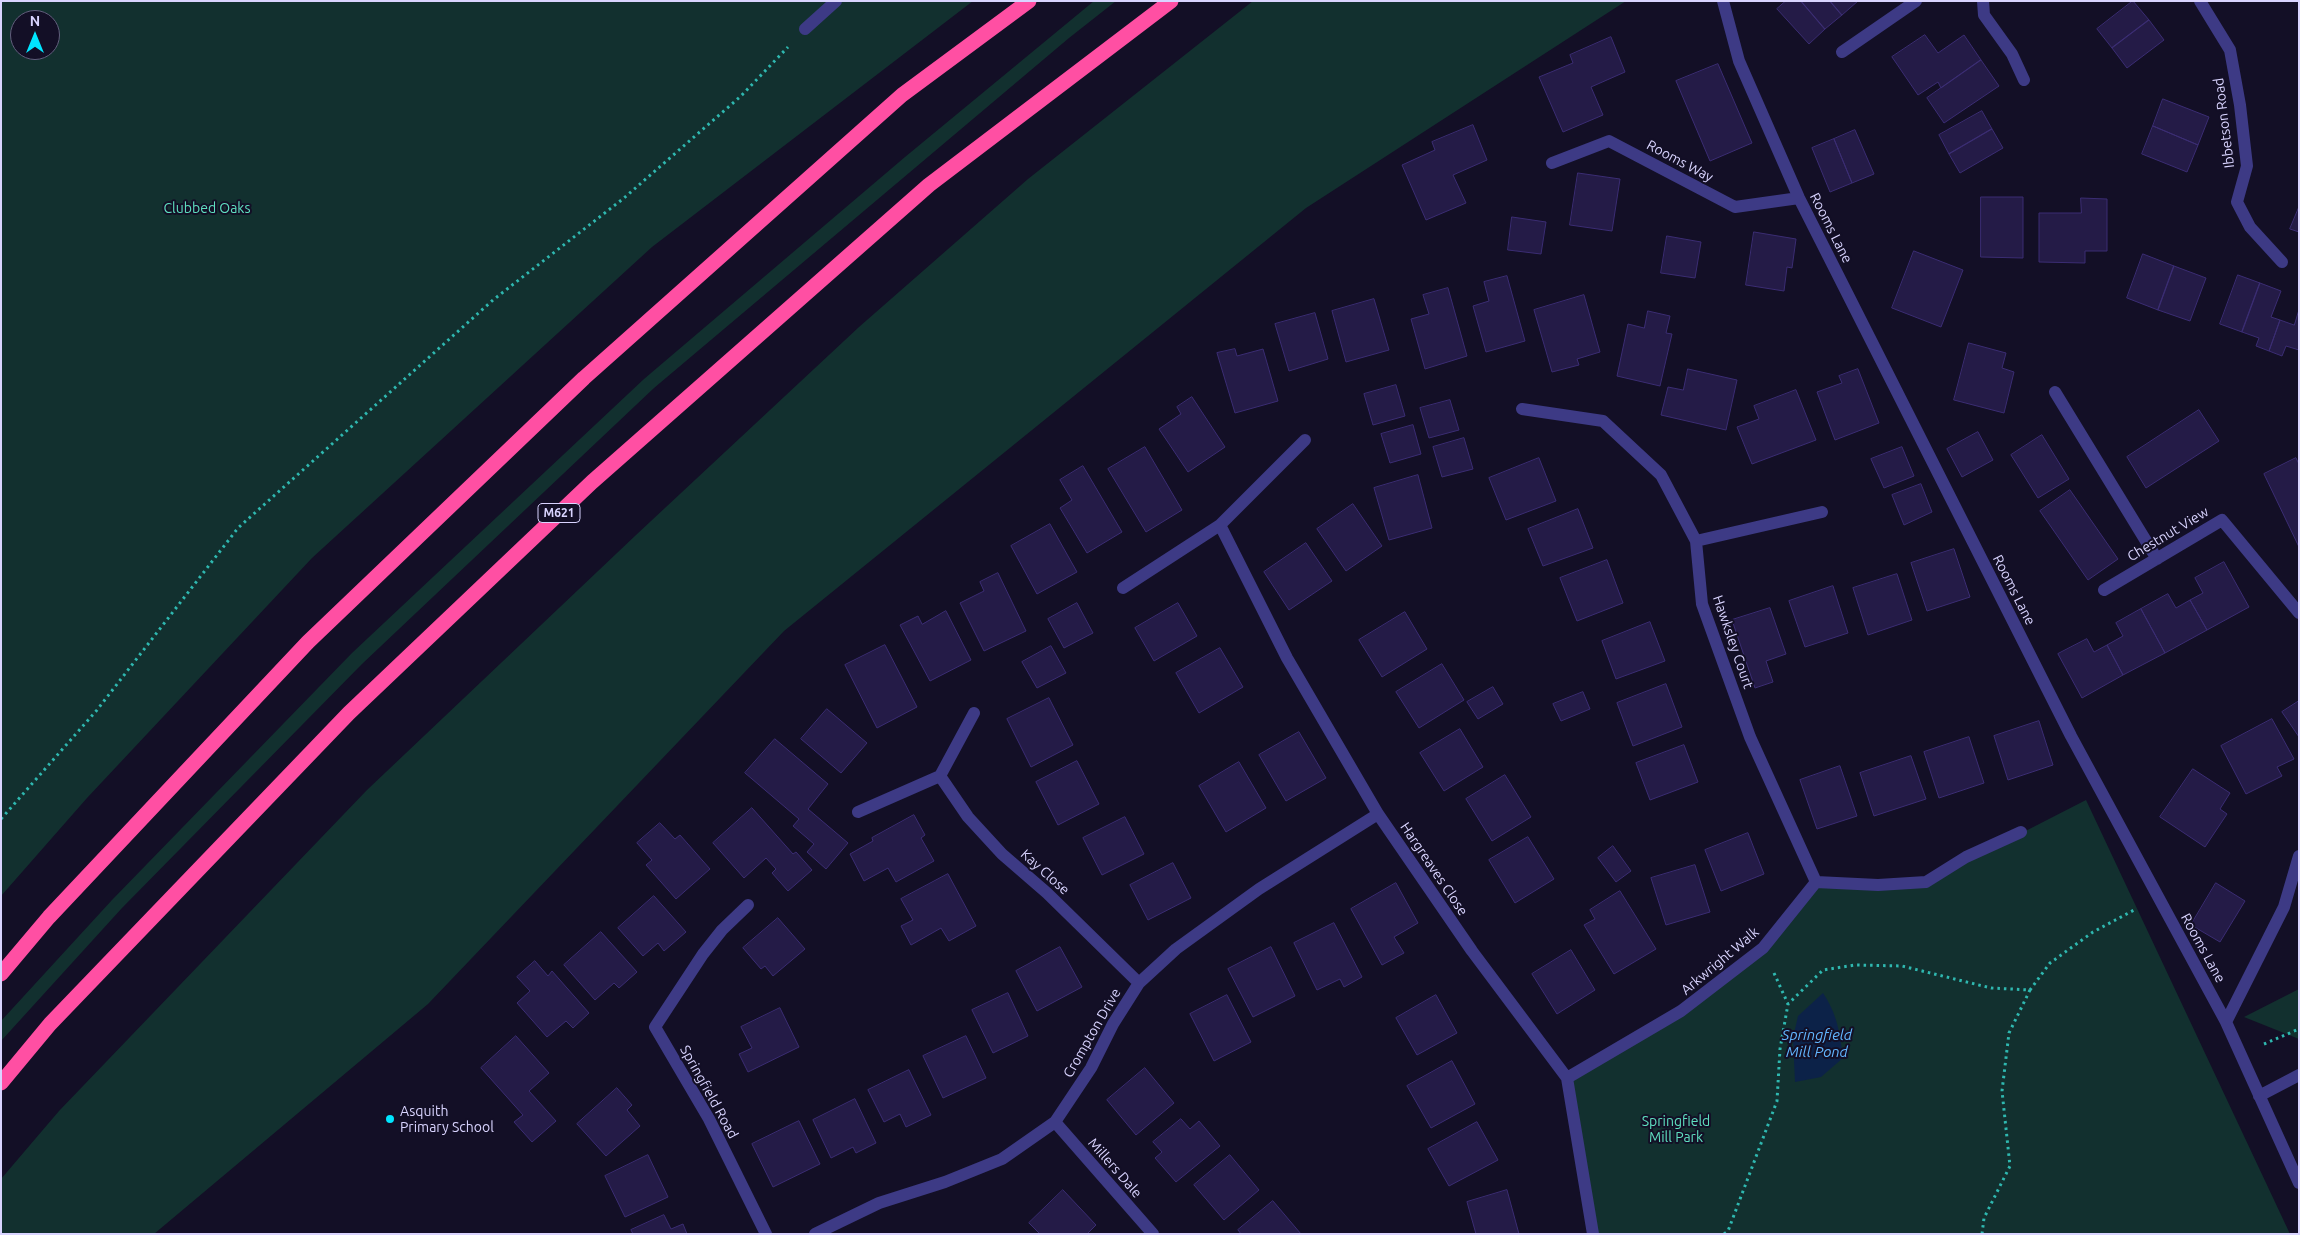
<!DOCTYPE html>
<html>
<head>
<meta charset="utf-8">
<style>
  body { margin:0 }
  #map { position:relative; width:2300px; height:1235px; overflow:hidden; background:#130f26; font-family:Ubuntu,sans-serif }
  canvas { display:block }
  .frame { position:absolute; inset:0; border:2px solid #d9d4ff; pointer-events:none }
  .north { position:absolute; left:10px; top:10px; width:50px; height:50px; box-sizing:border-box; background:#130f26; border:1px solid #625e7d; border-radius:50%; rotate:0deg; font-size:14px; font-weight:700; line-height:20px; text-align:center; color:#d9d4ff }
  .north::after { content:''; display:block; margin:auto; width:18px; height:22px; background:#00e5ff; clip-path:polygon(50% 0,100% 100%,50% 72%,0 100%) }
</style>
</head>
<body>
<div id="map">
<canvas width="2300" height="1235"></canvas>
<div class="frame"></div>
<div class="north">N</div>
</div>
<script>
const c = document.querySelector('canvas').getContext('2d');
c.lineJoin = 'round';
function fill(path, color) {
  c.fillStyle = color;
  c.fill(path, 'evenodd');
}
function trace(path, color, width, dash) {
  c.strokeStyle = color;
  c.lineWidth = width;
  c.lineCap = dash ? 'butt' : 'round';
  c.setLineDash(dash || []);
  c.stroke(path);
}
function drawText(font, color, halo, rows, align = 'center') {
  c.font = font + ' Ubuntu,sans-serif';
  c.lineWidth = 4;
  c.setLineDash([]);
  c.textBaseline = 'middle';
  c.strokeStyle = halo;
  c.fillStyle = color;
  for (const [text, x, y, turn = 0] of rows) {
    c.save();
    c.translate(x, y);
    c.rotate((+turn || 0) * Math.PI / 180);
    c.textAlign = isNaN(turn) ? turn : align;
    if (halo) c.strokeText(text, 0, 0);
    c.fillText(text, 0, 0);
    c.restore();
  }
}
fill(new Path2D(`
  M1 1H973L652 247 312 558 87 798 1 896ZM20 20H50V50H20Z
  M1094 1H1116L1069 38 654 388 362 664 122 908 1 1041V1021L112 900 352 653 644 379 905 157Z
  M1253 1H1626L1306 208 784 631 428 1004 154 1234H1V1179L59 1111 367 790 636 535 859 327 1028 179Z
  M2086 800 2290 1234H1593L1567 1078 1681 1011 1763 948 1816 882H1926Z
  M2299 989V1039L2244 1017Z`), '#12302f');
fill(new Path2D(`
  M1823 993C1837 1014 1840 1033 1843 1058L1821 1077 1795 1082 1793 1038 1798 1016Z`), '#0c2248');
const building = new Path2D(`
  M1786 1H1801L1825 29 1809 44 1777 9Z
  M1801 1H1830L1842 15 1825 29Z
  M1830 1H1858L1842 15Z
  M2133 1 2149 20 2112 48 2097 29Z
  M2149 20 2164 40 2127 68 2112 48Z
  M1925 35 1938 53 1964 35 1981 60 1941 88 1938 82 1918 95 1892 57Z
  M1611 37 1625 72 1591 87 1603 115 1563 132 1539 77 1573 63 1570 55Z
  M1981 60 1999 86 1944 123 1927 98Z
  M1718 64 1752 143 1710 161 1676 81Z
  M2163 99 2209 117 2198 145 2153 126Z
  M1982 111 1992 129 1949 154 1939 135Z
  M1473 125 1487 160 1453 175 1466 203 1426 220 1402 165 1435 150 1432 142Z
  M2153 126 2198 145 2187 172 2142 154Z
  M1992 129 2003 148 1960 173 1949 154Z
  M1855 130 1874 174 1852 183 1834 139Z
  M1834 139 1852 183 1830 192 1812 148Z
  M1578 173 1620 179 1612 231 1570 225Z
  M1981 197H2023V258L1981 257Z
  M2081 198 2107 199V251H2085V263L2039 262V213H2081Z
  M2299 207V232L2290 229Z
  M1512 217 1546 222 1541 254 1508 250Z
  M1754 232 1796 239 1792 268 1787 267 1784 291 1746 285Z
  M1667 236 1701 242 1695 278 1661 273Z
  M1914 251 1963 270 1941 327 1892 308Z
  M2143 254 2174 266 2158 310 2127 298Z
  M2174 266 2206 278 2190 321 2158 310Z
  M2238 275 2260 283 2242 332 2220 324Z
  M1507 276 1525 341 1486 352 1473 306 1489 301 1484 282Z
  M2260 283 2281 291 2271 317 2280 320 2269 351 2256 346 2259 338 2242 332Z
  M1448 288 1467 356 1425 369 1411 319 1429 314 1423 295Z
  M1584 295 1600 352 1577 359 1579 365 1552 372 1534 310Z
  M1374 299 1389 350 1346 362 1332 311Z
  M2299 310V350L2286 346 2282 356 2269 351 2280 320 2294 325Z
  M1648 311 1670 316 1666 333 1672 334 1660 386 1617 376 1628 324 1644 328Z
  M1315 313 1328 359 1289 371 1275 324Z
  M1969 343 2006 353 2002 368 2014 372 2004 413 1954 400Z
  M1235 349 1237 356 1263 349 1278 401 1235 413 1217 353Z
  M1688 369 1737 380 1726 430 1661 415 1668 387 1683 390Z
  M1858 369 1879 423 1835 440 1817 392 1842 383 1839 376Z
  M1396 385 1405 416 1373 425 1364 394Z
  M1796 390 1816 440 1752 464 1737 427 1759 419 1754 406Z
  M1192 397 1225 447 1188 472 1159 429 1181 414 1177 407Z
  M1450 400 1459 430 1429 438 1420 408Z
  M2199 410 2219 441 2146 488 2127 457Z
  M1413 425 1421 454 1390 463 1381 434Z
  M1978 432 1993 460 1962 477 1947 449Z
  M2042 435 2069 479 2038 498 2011 455Z
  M1464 438 1473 469 1442 477 1433 447Z
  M1145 447 1182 510 1146 532 1108 469Z
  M1902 447 1914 476 1884 488 1871 459Z
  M1539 458 1556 501 1506 520 1489 478Z
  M2296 458 2299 464V547L2264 474Z
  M1083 466 1122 532 1087 553 1060 508 1072 500 1060 480Z
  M1418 475 1432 528 1389 540 1374 488Z
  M1921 484 1932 512 1904 525 1892 495Z
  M2070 490 2118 559 2088 580 2040 511Z
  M1353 504 1382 546 1346 571 1317 529Z
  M1578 509 1593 548 1543 566 1528 529Z
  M1050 524 1077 572 1037 594 1011 546Z
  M1306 543 1332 581 1289 610 1264 572Z
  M1954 549 1970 597 1927 611 1911 563Z
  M1607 560 1623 603 1577 621 1560 578Z
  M2224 562 2249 607 2207 630 2190 600 2203 593 2195 578Z
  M998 573 1026 631 984 651 960 603 984 591 980 582Z
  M1897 574 1912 620 1868 635 1853 588Z
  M1833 586 1848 633 1805 647 1789 601Z
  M2168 594 2176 608 2190 600 2207 630 2165 653 2141 609Z
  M1077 603 1093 633 1064 648 1048 619Z
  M1178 603 1197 636 1154 661 1135 628Z
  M1770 608 1786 654 1766 661 1773 682 1755 688 1732 620Z
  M2141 609 2165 653 2123 675 2107 645 2123 636 2116 623Z
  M946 611 971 660 930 681 900 625 918 616 922 624Z
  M1405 612 1427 649 1382 677 1359 640Z
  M1650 622 1665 661 1616 679 1602 641Z
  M2087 639 2094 652 2107 645 2123 675 2082 698 2058 654Z
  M885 645 917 707 877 728 845 665Z
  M1051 646 1066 673 1037 688 1022 662Z
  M1220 648 1243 687 1199 713 1176 673Z
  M1442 664 1464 700 1419 728 1396 692Z
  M1666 684 1682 727 1633 746 1617 703Z
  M1493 687 1503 704 1478 719 1467 702Z
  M1583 692 1590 709 1561 721 1553 704Z
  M1049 698 1073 745 1031 767 1007 719Z
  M2299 701V737L2282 712Z
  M827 709 867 743 841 773 801 739Z
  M2272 719 2294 759 2277 767 2282 776 2246 794 2221 746Z
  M2039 721 2053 765 2008 780 1994 736Z
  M1460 729 1483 767 1444 791 1420 753Z
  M1299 732 1326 778 1286 801 1259 755Z
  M1969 737 1984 783 1939 798 1924 752Z
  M775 739 828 784 808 809 848 843 826 869 807 852 814 844 793 826 799 819 745 773Z
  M1684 745 1698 782 1650 800 1636 763Z
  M1911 756 1926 799 1874 816 1860 773Z
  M1077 761 1099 804 1058 825 1036 782Z
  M1239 762 1266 808 1226 832 1199 786Z
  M1840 766 1857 816 1817 829 1800 780Z
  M2193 769 2230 793 2220 809 2227 814 2205 847 2160 817Z
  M1505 775 1531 817 1492 841 1466 799Z
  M752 808 793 854 796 852 812 870 788 891 772 873 776 869 766 858 744 878 713 843Z
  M914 815 925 835 921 838 934 861 896 882 888 868 864 881 850 854 873 841 872 838Z
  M1125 817 1144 854 1102 875 1083 838Z
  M660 823 675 839 680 835 710 869 676 899 646 865 652 860 637 843Z
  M1748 833 1764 874 1721 891 1705 850Z
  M1528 837 1554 879 1515 903 1489 860Z
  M1613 846 1631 871 1616 882 1598 858Z
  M1173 863 1191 898 1148 920 1130 885Z
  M1695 865 1710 912 1666 925 1651 878Z
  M948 874 976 926 949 941 941 928 911 945 901 926 913 920 901 899Z
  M1396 883 1418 923 1394 937 1404 953 1382 965 1351 909Z
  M2216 883 2245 901 2220 942 2191 925Z
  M1620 891 1656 949 1614 974 1584 925 1595 919 1590 910Z
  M654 896 686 932 664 951 658 943 643 956 618 928Z
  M778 918 805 949 773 976 765 966 761 969 743 948Z
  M1334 923 1362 977 1344 987 1340 979 1317 990 1294 943Z
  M601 932 637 972 619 988 614 983 595 1000 564 965Z
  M1060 947 1082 987 1037 1011 1016 971Z
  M1271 947 1295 996 1253 1017 1228 969Z
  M1571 950 1595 990 1557 1014 1532 974Z
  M535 961 548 976 552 971 589 1013 573 1028 566 1021 547 1037 517 1003 530 991 517 977Z
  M1008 993 1028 1036 993 1053 972 1010Z
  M1227 995 1251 1042 1214 1061 1190 1014Z
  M1436 995 1457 1033 1417 1055 1396 1018Z
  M780 1008 799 1047 748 1072 739 1054 752 1048 741 1027Z
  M516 1036 549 1073 529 1091 556 1121 532 1142 514 1122 523 1115 481 1068Z
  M966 1036 986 1078 943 1098 923 1056Z
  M1452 1061 1475 1104 1431 1128 1407 1086Z
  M1145 1068 1174 1103 1136 1135 1107 1100Z
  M909 1070 931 1115 906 1127 900 1114 884 1122 868 1090Z
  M617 1088 632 1105 627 1110 640 1126 606 1156 577 1124Z
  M855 1099 876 1143 856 1153 853 1147 831 1158 813 1120Z
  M1181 1119 1190 1129 1199 1121 1220 1146 1176 1182 1155 1158 1162 1152 1153 1142Z
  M799 1121 820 1164 773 1187 752 1144Z
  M1477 1122 1498 1160 1449 1186 1428 1149Z
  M648 1155 668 1197 625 1217 605 1176Z
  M1230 1155 1259 1190 1224 1220 1194 1185Z
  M1063 1190 1096 1225 1087 1234H1040L1029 1223Z
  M1507 1190 1519 1234H1476L1467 1202Z
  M1273 1201 1301 1234H1241L1238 1230Z
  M664 1215 671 1229 683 1224 687 1234H633L631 1230Z`);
fill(building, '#241b47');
trace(building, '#3b2d73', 1);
trace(new Path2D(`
  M1 819 97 710 238 528 493 300 624 198 741 96 788 47
  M1774 973 1788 1004
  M2264 1044 2299 1029
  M1724 1234 1728 1231 1777 1101 1780 1049 1788 1004 1823 970 1855 965 1902 966 1991 988 2030 990 2050 963 2093 932 2136 909
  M1982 1234 1984 1218 2010 1166 2002 1091 2009 1033 2030 990`), '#2fb8b0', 3, [2.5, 4]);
trace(new Path2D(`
  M1723 1 1739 61 1799 198 2071 736 2226 1022 2299 1183
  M1983 1 1984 15 2012 54 2024 80
  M2200 1 2230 50 2240 105 2247 166 2237 202 2250 227 2282 262
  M805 29 836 1
  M1842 52 1916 1
  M1552 163 1609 141 1735 207 1799 198
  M2055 392 2157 559
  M1522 409 1603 421 1661 475 1696 541 1702 604 1750 737 1816 882
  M1305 440 1220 525 1287 658 1378 814 1472 951 1567 1078 1593 1234
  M1696 541 1822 512
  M1123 588 1220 525
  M2104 590 2222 520 2299 613
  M940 776 968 817 1002 854 1047 893 1139 983
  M858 812 940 776 974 713
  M748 905 722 930 703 954 655 1027 709 1119 766 1234
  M2226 1022 2284 907 2299 856
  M1567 1078 1681 1011 1763 948 1816 882 1878 885 1926 882 1966 857 2021 832
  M2259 1096 2299 1075
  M1055 1122 1153 1234
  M815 1234 879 1203 945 1182 1002 1159 1055 1122 1091 1068 1113 1024 1139 983 1176 949 1259 889 1378 814`), '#3d3a85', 12);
trace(new Path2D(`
  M1 974 49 917 308 642 584 378 902 95 1029 1
  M1 1083 50 1024 349 713 592 482 929 185 1171 1`), '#ff4fa3', 15);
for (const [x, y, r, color] of [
  [390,1119,5,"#00e5ff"]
]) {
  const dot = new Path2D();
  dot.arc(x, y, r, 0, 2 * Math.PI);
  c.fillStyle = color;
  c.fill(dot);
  trace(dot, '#130f26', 2);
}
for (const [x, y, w] of [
  [559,513,42]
]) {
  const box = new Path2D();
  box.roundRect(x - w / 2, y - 9.5, w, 19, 4);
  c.fillStyle = '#130f26';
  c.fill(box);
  trace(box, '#d9d4ff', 1);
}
drawText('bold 12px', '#d9d4ff', null, [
  ["M621",559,513]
]);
drawText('14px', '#d9d4ff', '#130f26', [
  ["Ibbetson Road",2224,123,-97],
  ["Rooms Way",1680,161,28],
  ["Rooms Lane",1831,228,63],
  ["Chestnut View",2168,534,-31],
  ["Rooms Lane",2014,590,63],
  ["Hawksley Court",1733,642,71],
  ["Hargreaves Close",1434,869,56],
  ["Kay Close",1045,872,42],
  ["Rooms Lane",2203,948,61],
  ["Arkwright Walk",1720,961,-40],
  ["Crompton Drive",1092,1033,-60],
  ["Springfield Road",709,1092,61],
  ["Millers Dale",1115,1168,49]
]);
drawText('14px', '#5fe0c0', '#130f26', [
  ["Clubbed Oaks",207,208],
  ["Springfield",1676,1121],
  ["Mill Park",1676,1137]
]);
drawText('14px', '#d9d4ff', '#130f26', [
  ["Asquith",400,1111],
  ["Primary School",400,1127]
], 'left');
drawText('italic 15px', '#62b6ff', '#130f26', [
  ["Springfield",1817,1035],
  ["Mill Pond",1817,1052]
]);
</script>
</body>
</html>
